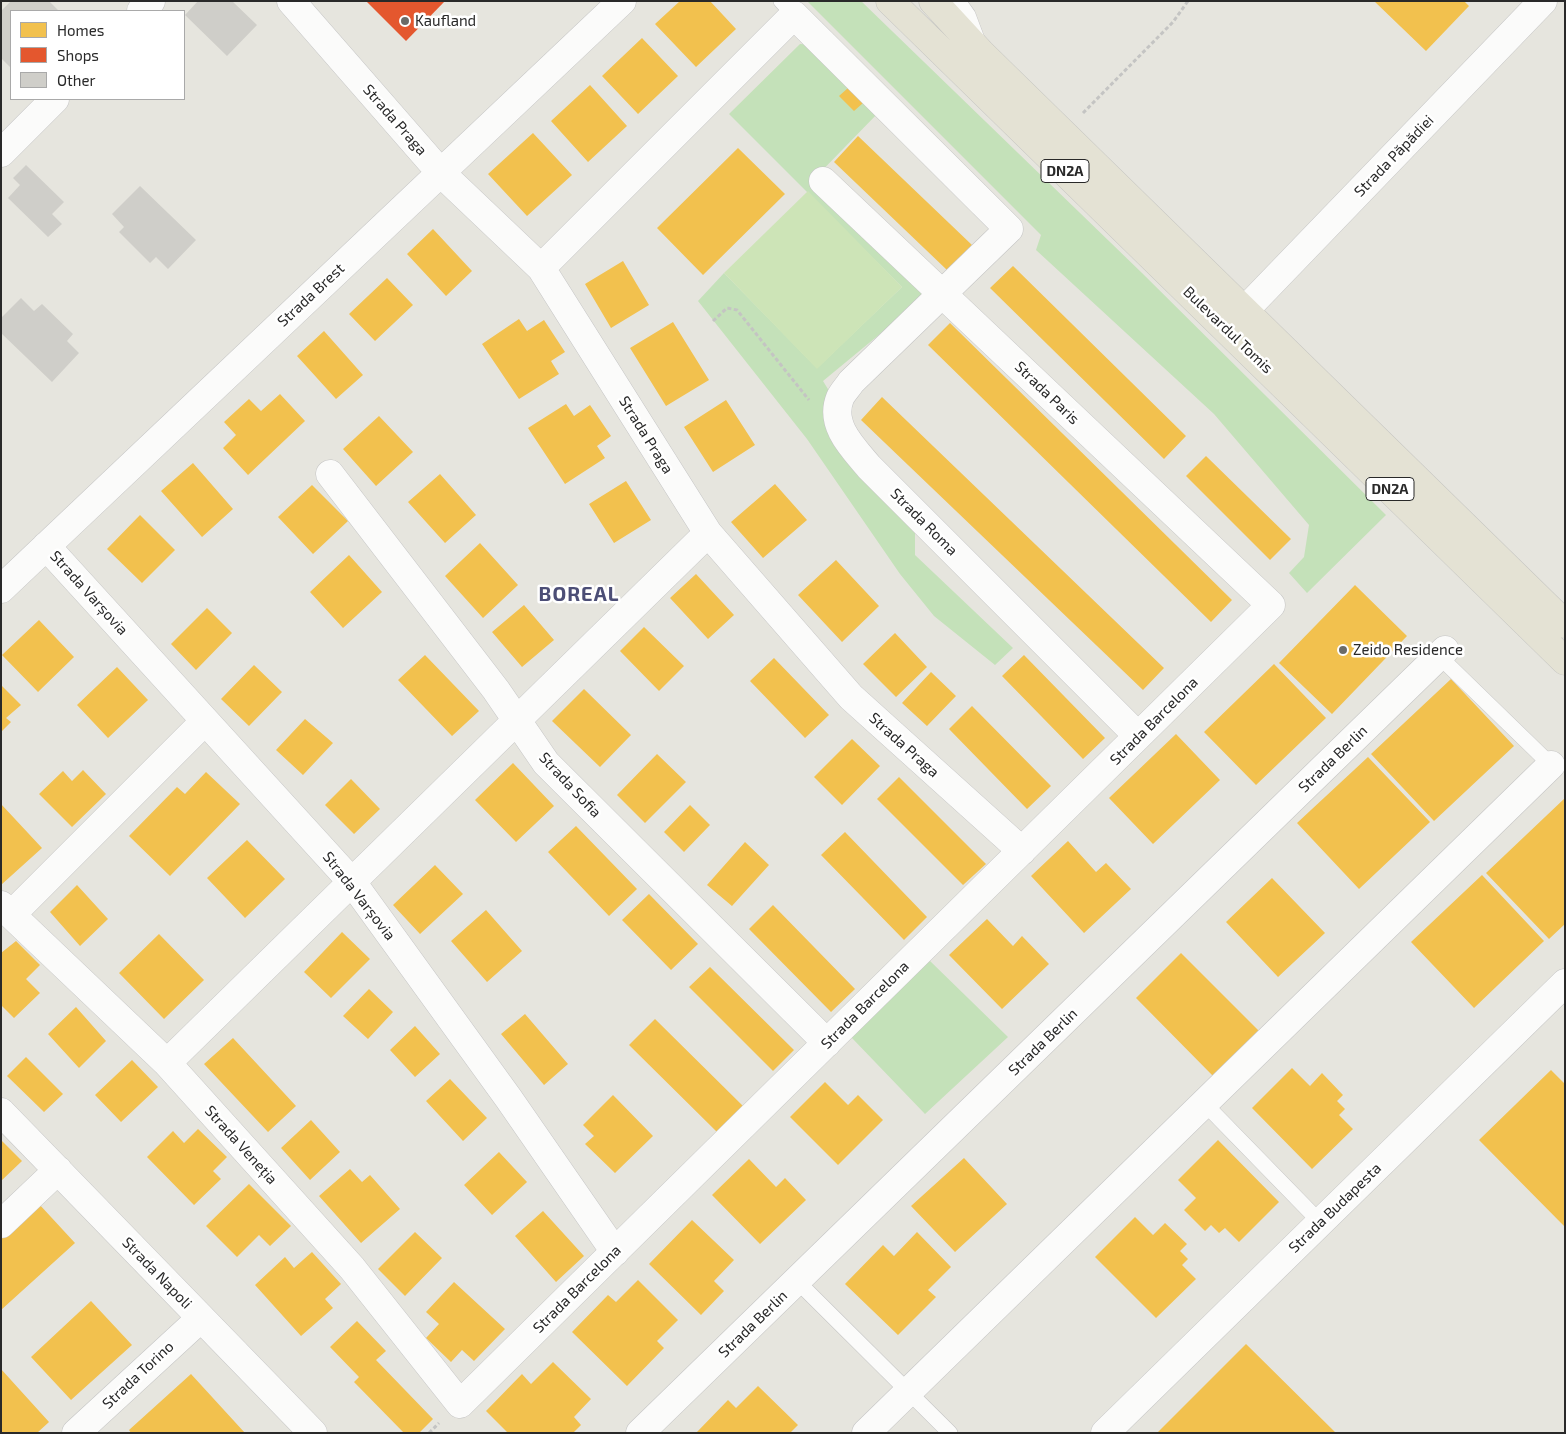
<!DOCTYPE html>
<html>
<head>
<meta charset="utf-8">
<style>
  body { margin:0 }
  #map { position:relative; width:1566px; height:1434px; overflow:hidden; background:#e6e5de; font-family:"Exo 2",sans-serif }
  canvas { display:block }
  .frame { position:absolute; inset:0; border:2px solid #292929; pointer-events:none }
  .legend { position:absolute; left:10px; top:10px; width:175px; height:90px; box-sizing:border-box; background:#fff; border:1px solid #a9a9a9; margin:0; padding:6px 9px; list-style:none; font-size:15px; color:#292929 }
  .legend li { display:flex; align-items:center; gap:10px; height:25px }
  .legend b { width:25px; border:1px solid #a9a9a9 }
</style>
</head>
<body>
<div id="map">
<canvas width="1566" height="1434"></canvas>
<div class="frame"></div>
<ul class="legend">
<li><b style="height:14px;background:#f2c14e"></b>Homes</li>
<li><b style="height:14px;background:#e4572e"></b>Shops</li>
<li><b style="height:14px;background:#cfcec9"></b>Other</li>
</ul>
</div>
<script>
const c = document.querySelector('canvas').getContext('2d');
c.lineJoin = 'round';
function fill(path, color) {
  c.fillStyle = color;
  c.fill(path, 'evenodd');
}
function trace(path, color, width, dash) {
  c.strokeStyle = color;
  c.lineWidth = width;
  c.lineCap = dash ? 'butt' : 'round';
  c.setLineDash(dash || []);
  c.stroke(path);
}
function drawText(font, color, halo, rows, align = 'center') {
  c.font = font + ' "Exo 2",sans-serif';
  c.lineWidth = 5;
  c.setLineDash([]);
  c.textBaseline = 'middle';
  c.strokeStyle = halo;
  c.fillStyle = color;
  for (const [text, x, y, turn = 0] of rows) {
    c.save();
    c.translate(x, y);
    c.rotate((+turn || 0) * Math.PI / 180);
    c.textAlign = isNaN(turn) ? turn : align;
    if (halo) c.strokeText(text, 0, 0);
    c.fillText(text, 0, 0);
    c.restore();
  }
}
fill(new Path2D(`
  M807 1H861L1142 273 1386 515 1307 593 1289 573 1304 557 1309 525 1214 414 1036 250 1041 235Z
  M800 44 816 45 879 112 810 183 926 296 823 381 915 531V555L1013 648 995 665 934 616 900 574 807 439 698 301 724 273 817 368 902 287 729 114Z
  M929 960 1008 1037 925 1114 851 1037Z`), '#c4e1b9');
fill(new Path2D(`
  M808 191 902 287 817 369 724 273Z`), '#cde4b7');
fill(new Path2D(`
  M680 1H710L736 29 696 67 655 24Z
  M1374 1H1464L1469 6 1426 51Z
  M642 38 678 76 638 114 602 76Z
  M590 85 627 126 588 162 551 121Z
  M848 88 863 103 854 111 839 96Z
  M533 133 572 175 527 216 488 174Z
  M858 136 972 245 947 270 834 162Z
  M738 148 785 194 703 275 657 228Z
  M433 229 472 271 446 296 407 254Z
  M623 261 649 305 611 328 585 284Z
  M1013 266 1186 436 1164 459 990 288Z
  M387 278 413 305 375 341 349 314Z
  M519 319 527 331 544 320 565 352 551 361 559 374 519 399 482 344Z
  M673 322 709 380 666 406 630 348Z
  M950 323 1232 600 1211 622 928 345Z
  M324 331 363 375 336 399 297 356Z
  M280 394 305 421 248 475 223 448 236 435 224 422 249 399 261 411Z
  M882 397 1164 668 1143 690 861 420Z
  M726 400 755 445 713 472 684 427Z
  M566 404 574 416 590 405 611 436 597 446 605 458 565 484 528 428Z
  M379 416 413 452 376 486 343 449Z
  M1206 456 1291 539 1270 560 1186 476Z
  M193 463 233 509 202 537 161 491Z
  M440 474 476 515 445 543 408 502Z
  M626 481 651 520 614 543 589 504Z
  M775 484 807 520 763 558 731 522Z
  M312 485 348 521 313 554 278 517Z
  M140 515 175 550 142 583 107 549Z
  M480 543 518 585 483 618 445 576Z
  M349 555 382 592 343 628 310 592Z
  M836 560 879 606 842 642 798 595Z
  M696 574 734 615 708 639 670 598Z
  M1355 585 1407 636 1332 714 1279 663Z
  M524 605 554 640 522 667 492 632Z
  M207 608 232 633 196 670 171 644Z
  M39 620 74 657 38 692 2 655Z
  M644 627 684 666 659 691 620 651Z
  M895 633 927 667 896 697 863 664Z
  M425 655 479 711 452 736 398 680Z
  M1024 655 1105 738 1083 759 1002 676Z
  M774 658 829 715 805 738 750 681Z
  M1274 664 1326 718 1256 785 1204 732Z
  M254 665 282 692 249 726 221 699Z
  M117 667 148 700 108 738 77 705Z
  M931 672 956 696 927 726 902 703Z
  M1451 679 1514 746 1434 821 1371 754Z
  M1 685 21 705 6 718 11 722 1 732Z
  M584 689 631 735 600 767 552 721Z
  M972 706 1051 786 1027 809 949 729Z
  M305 719 333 743 303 775 276 750Z
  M1176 734 1220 780 1153 844 1109 798Z
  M852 739 880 766 842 805 814 777Z
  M657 754 686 782 645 823 617 795Z
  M1368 757 1430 822 1359 889 1297 823Z
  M513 763 554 806 516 842 475 800Z
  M83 770 106 794 72 827 39 794 63 771 72 781Z
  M206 772 240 804 170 876 129 836 177 787 185 794Z
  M899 777 986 864 963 885 877 799Z
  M351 779 380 809 354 834 325 805Z
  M1565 798V924L1549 939 1486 873Z
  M1 804 42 848 1 885Z
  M690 805 710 825 684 852 664 832Z
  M576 826 637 889 609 916 548 852Z
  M845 832 927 917 904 940 821 855Z
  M247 840 285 879 245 918 207 878Z
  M1068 841 1096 872 1106 863 1131 889 1084 933 1031 876Z
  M745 842 769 865 732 906 707 885Z
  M435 865 463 894 420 934 393 905Z
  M1482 875 1544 941 1474 1008 1411 942Z
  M1272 878 1325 933 1278 977 1226 922Z
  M77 885 108 919 80 946 50 912Z
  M649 894 698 944 671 970 622 920Z
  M773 905 855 989 831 1012 749 929Z
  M486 910 522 951 487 982 451 941Z
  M987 919 1013 946 1022 936 1049 964 1002 1009 949 955Z
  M342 932 370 959 331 998 304 972Z
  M159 934 204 980 164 1019 119 973Z
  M16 941 40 965 26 979 40 993 14 1018 1 1005V953Z
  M1181 953 1259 1031 1213 1076 1136 998Z
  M710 967 794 1050 773 1071 689 987Z
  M369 989 393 1012 368 1039 343 1016Z
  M76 1007 106 1041 79 1068 48 1034Z
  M525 1014 568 1064 544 1085 501 1034Z
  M655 1019 743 1106 717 1132 629 1045Z
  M415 1026 440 1054 415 1077 390 1050Z
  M233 1038 296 1106 268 1132 204 1064Z
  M26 1057 63 1094 44 1112 7 1076Z
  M132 1060 158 1087 121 1122 95 1095Z
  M1292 1068 1310 1086 1322 1073 1343 1095 1337 1101 1345 1109 1339 1115 1353 1129 1312 1169 1252 1108Z
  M1551 1070 1565 1084V1227L1479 1140Z
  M450 1079 487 1118 463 1141 426 1101Z
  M825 1082 848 1105 858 1095 883 1120 838 1165 790 1117Z
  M613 1095 653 1136 615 1173 585 1144 594 1136 583 1125Z
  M311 1120 340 1152 310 1180 281 1148Z
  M198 1129 227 1157 213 1171 221 1179 194 1205 147 1157 173 1131 184 1143Z
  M1 1140 22 1161 1 1181Z
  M1218 1140 1279 1202 1239 1242 1225 1228 1219 1233 1211 1225 1205 1231 1184 1210 1196 1198 1178 1180Z
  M499 1152 527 1182 492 1215 464 1185Z
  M964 1158 1007 1204 955 1252 911 1206Z
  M749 1159 776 1187 785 1178 806 1200 760 1244 712 1195Z
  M350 1169 362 1182 370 1175 400 1209 361 1243 319 1196Z
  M249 1184 291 1226 270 1246 259 1235 237 1257 206 1226Z
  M39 1204 75 1243 1 1310V1239Z
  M543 1211 584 1256 556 1282 515 1236Z
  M1135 1217 1153 1235 1165 1223 1187 1244 1180 1251 1188 1259 1182 1265 1196 1279 1156 1318 1095 1257Z
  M692 1220 734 1260 714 1281 724 1291 701 1315 649 1264Z
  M415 1232 442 1258 405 1296 378 1269Z
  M917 1232 951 1267 928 1290 936 1297 898 1335 845 1284 883 1245 894 1256Z
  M312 1252 341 1284 325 1299 333 1308 301 1336 255 1285 285 1257 294 1268Z
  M638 1280 678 1320 657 1341 664 1348 627 1386 572 1332 608 1295 616 1302Z
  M454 1282 505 1329 474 1361 462 1350 451 1362 426 1338 439 1324 426 1312Z
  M91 1301 132 1345 71 1400 31 1357Z
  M357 1321 386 1351 376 1360 433 1419 419 1433H404L354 1382 359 1377 330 1347Z
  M1246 1344 1336 1433H1157Z
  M553 1362 591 1399 574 1417 581 1425 573 1433H508L486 1411 522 1374 531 1384Z
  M1 1369 49 1422 37 1433H1Z
  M191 1374 245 1433H131L129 1430Z
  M758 1386 798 1425 790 1433H696L728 1400 736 1408Z`), '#f2c14e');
fill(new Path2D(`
  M366 1H445L406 41Z`), '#e4572e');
fill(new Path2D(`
  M11 1H49L59 11H11V68L1 58V11Z
  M198 1H232L257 25 227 56 185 15Z
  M26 165 64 202 52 214 62 224 48 237 8 198 20 185 13 178Z
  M140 186 196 240 168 269 156 257 150 263 119 232 124 227 112 214Z
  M21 298 34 311 42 304 73 334 67 341 79 353 52 382 1 333V318Z`), '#cfcec9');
const lane = new Path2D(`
  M781 1 794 15
  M958 1 968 15 977 39
  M1445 662 1551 765
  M1204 1103 1320 1222
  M797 1281 950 1433`);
const street = new Path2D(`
  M291 1 441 173 541 268 708 533 851 697 1022 851
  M141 11 151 1
  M1 153 55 99
  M541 268 794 15 1009 229 851 382C848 387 842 393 840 398 829 425 853 448 869 467L1138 736
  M1245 310 1543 1
  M330 474 496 690 546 763 827 1043
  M46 546 352 882 509 1099 615 1252
  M1 589 622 1
  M1 905 167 1063 352 1268 460 1404 1271 605 823 181
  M12 914 205 721
  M167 1063 708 533
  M1 1112 313 1433
  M1 1224 58 1170
  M76 1433 201 1318
  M640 1433 1445 650
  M866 1433 1551 765
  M1105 1433 1565 983`);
const primary = new Path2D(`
  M890 1 1565 661
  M933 1 981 53 1565 624`);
trace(lane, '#c4c4c4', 16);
trace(street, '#c4c4c4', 29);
trace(primary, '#c3c3c0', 29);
trace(new Path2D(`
  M1083 113 1173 22 1188 1
  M713 321 727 308 737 310 809 400
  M429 1433 439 1423`), '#c4c4c3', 3, [4, 2.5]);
trace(lane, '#fbfbfa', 15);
trace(street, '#fbfbfa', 28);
trace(primary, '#e4e2d4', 28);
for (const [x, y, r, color] of [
  [405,21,5,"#6b6b68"],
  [1343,650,5,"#6b6b68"]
]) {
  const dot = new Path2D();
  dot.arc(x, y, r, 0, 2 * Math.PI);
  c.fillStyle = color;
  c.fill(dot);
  trace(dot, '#fff', 2);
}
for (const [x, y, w] of [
  [1065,171,48],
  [1390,489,48]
]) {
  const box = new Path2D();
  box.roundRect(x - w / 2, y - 11.5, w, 23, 4);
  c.fillStyle = '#fff';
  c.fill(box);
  trace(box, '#292929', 1);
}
drawText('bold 14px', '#292929', null, [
  ["DN2A",1065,171],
  ["DN2A",1390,489]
]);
drawText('15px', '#292929', '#fff', [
  ["Kaufland",415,21],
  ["Zeido Residence",1353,650]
], 'left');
drawText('15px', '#292929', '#fff', [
  ["Strada Praga",395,120,49],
  ["Strada Păpădiei",1394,156,-46],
  ["Strada Brest",311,295,-43],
  ["Bulevardul Tomis",1228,330,44],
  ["Strada Paris",1047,393,44],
  ["Strada Praga",646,435,58],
  ["Strada Roma",924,522,45],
  ["Strada Varșovia",89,593,48],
  ["Strada Barcelona",1154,721,-45],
  ["Strada Praga",904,745,42],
  ["Strada Berlin",1333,759,-44],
  ["Strada Sofia",570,785,47],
  ["Strada Varșovia",359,896,52],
  ["Strada Barcelona",865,1005,-45],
  ["Strada Berlin",1043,1042,-44],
  ["Strada Veneția",241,1145,48],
  ["Strada Budapesta",1335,1208,-44],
  ["Strada Napoli",157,1273,46],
  ["Strada Barcelona",577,1289,-45],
  ["Strada Berlin",753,1324,-44],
  ["Strada Torino",138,1375,-43]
]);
c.letterSpacing = '1px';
drawText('bold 20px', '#4c4e76', '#fff', [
  ["BOREAL",579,594]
]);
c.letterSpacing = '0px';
</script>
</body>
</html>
